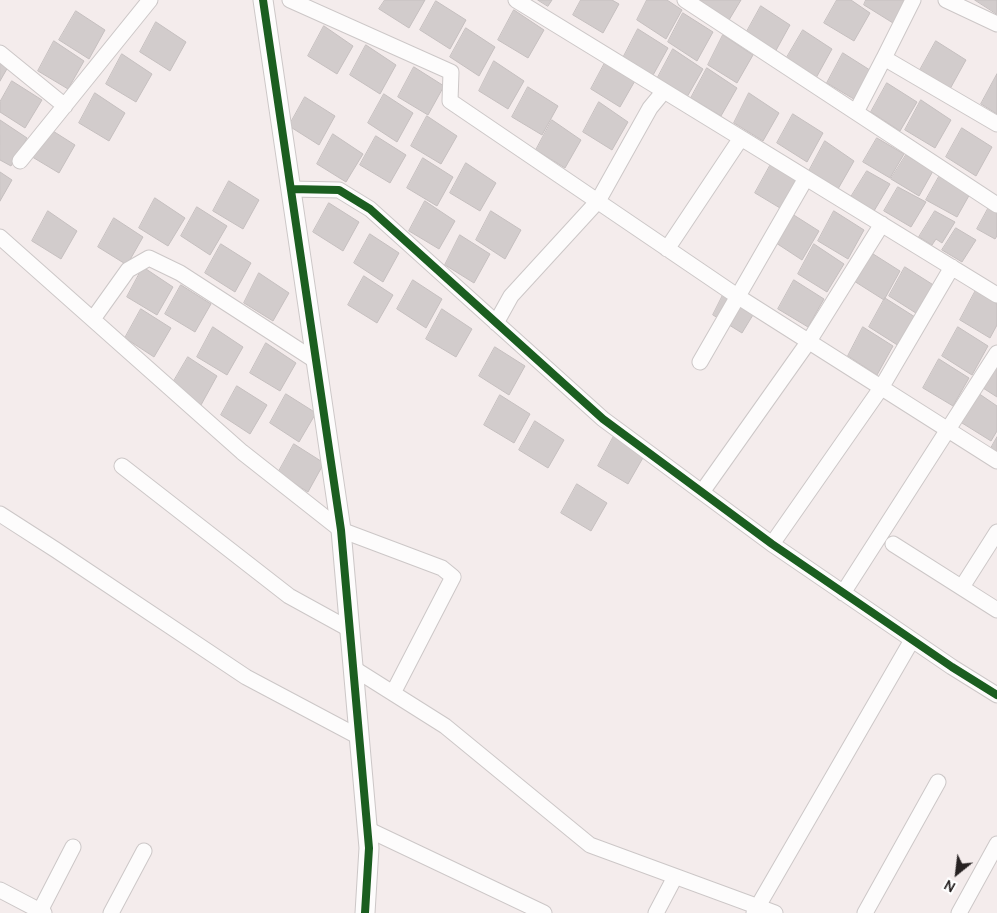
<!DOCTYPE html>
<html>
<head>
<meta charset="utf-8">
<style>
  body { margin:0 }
  #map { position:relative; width:997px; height:913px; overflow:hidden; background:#f4ecec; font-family:Manrope,sans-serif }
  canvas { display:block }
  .north { position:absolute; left:932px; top:848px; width:50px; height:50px; -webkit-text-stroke:4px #fff; paint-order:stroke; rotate:209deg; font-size:14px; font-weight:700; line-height:20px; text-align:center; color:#272222 }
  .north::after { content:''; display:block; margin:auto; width:18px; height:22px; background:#272222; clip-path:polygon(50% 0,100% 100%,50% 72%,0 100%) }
</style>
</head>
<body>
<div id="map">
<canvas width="997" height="913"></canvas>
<div class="north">N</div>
</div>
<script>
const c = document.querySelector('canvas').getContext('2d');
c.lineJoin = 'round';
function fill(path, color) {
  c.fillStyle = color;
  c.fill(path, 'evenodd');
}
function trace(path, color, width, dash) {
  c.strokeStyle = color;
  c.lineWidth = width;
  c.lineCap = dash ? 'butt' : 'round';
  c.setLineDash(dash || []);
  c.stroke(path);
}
const building = new Path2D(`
  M385 0H425L409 28 379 9Z
  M538 0H552L548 6Z
  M581 0H612L619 4 603 33 573 15Z
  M647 0H667L682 10 666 39 637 20Z
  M701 0H741L729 20 700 2Z
  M837 0H851L870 13 854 41 824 23Z
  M866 0H907L893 23 864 5Z
  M975 0H997V14Z
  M436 1 466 20 450 49 420 30Z
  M761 6 790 25 774 54 745 35Z
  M514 10 544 30 528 58 498 40Z
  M76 11 105 30 89 59 59 40Z
  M683 13 713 32 697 61 668 42Z
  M156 22 186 42 170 71 140 52Z
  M324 26 353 46 337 74 308 56Z
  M466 28 495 47 479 76 450 57Z
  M638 29 668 48 652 77 623 58Z
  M803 30 832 49 816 78 786 59Z
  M723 35 753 55 737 83 708 65Z
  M54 41 84 61 68 89 38 71Z
  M936 41 966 60 950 89 920 70Z
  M366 45 396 65 380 94 350 75Z
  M673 49 703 69 687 97 657 79Z
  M843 53 873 72 857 101 827 83Z
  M122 54 152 74 136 102 106 84Z
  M607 59 636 79 620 107 591 89Z
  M494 61 524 81 508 109 479 91Z
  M0 62 8 67 0 81Z
  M414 67 444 86 428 115 398 97Z
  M707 68 737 88 721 116 691 98Z
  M997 74V114L981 104Z
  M12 81 42 100 25 128 0 112V102Z
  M887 83 917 102 900 131 871 112Z
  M528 87 558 106 542 135 512 117Z
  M95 93 125 113 109 141 79 123Z
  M749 93 779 113 763 141 734 123Z
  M384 94 413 113 397 142 368 123Z
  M305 97 335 116 319 145 289 126Z
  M921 100 951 120 935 148 905 130Z
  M599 102 628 122 612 150 583 132Z
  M793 114 823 133 807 162 777 143Z
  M427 116 457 136 441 164 411 146Z
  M0 120 27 138 11 166 0 160Z
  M552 120 581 140 565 168 536 150Z
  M45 126 75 145 59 173 29 155Z
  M962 128 992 147 976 176 946 157Z
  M333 134 363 154 346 182 317 164Z
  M376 136 406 155 390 183 360 165Z
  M877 138 904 154 890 178 863 162Z
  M825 141 854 161 838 189 809 171Z
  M906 155 933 171 919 196 891 179Z
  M423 158 453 177 437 206 407 188Z
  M466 163 496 183 480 211 450 193Z
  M771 164 801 183 785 211 755 193Z
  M867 171 890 184 874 211 851 197Z
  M0 172 12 180 0 201Z
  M940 175 971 192 957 217 926 200Z
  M229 181 259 200 243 229 213 211Z
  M898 187 926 202 911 227 884 211Z
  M155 198 185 218 168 246 139 228Z
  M425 201 455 221 439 249 409 231Z
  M329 203 359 222 343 251 313 232Z
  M197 207 227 226 210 255 181 236Z
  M989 207 997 212V236L995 239 977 229Z
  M48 211 77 231 61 259 32 241Z
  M491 211 521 230 505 259 476 240Z
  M834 211 864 230 848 259 818 241Z
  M935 211 955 222 942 243 936 239 932 245 919 237Z
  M789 212 819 231 802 260 773 241Z
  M114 218 143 237 127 265 98 247Z
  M956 228 976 240 962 262 942 250Z
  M370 234 399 253 383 282 354 263Z
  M460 235 490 254 474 283 445 265Z
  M221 244 251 263 235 292 205 273Z
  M814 244 844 264 827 292 798 274Z
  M870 252 900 271 884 300 854 281Z
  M143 267 173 287 157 315 127 297Z
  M905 267 935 286 919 315 889 296Z
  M259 273 289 293 273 321 244 303Z
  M364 276 393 295 377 323 348 305Z
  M413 280 442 299 426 328 397 309Z
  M794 280 824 299 808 327 778 309Z
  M181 285 211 304 195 332 165 314Z
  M728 285 759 305 742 333 713 315Z
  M976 290 997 304V325L990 338 960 320Z
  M885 298 915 317 899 346 869 327Z
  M141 309 171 328 154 357 125 338Z
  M442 309 472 329 456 357 426 339Z
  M213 327 243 347 227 375 197 357Z
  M863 327 893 346 877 375 848 356Z
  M958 327 988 346 972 375 942 356Z
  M266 343 296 363 280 391 250 373Z
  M495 347 525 366 509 395 479 376Z
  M188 357 217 376 201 405 171 386Z
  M939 359 969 378 953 406 923 388Z
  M997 362V397L983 388Z
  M237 386 267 405 250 434 221 415Z
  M978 393 997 406V431L991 441 962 423Z
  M286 394 316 413 299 442 270 423Z
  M500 395 530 414 514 443 484 425Z
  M535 421 564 440 548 468 519 450Z
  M614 436 644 456 628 484 598 466Z
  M997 437V454L990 450Z
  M294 444 324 463 308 492 278 473Z
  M577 484 607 503 591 531 561 513Z`);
fill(building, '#d2cccc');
trace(building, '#c5bfbf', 1);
const minor = new Path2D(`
  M290 0 451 72 450 101 737 296 997 461
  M516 0 997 295
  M685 0 997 205
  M913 0 884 58 997 124
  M946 0 997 24
  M0 53 65 106
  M856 112 884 58
  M20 161 150 0
  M291 189 339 190 370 209 603 419 772 544 952 667 997 695
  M0 237 242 452 341 530 442 568 453 577 393 693
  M667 249 741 138
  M93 319 128 270 149 258 180 273 316 361
  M496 323 511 296 598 201 650 108 664 91
  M700 362 806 178
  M122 466 289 596 349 629
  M702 492 809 341 882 224
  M0 514 56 550 246 677 359 737
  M772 544 881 388 952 267
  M893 544 997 610
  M962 587 997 532
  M843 593 997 353
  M353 668 445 726 590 845 775 913
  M367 829 544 913
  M0 890 44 913
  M40 911 73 847
  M111 913 144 851
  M656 913 675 877
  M754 913 912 640
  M865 913 938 782
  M959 913 997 844`);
const tertiary = new Path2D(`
  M263 0 341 530 369 848 365 913`);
trace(minor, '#ccc7c7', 17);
trace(tertiary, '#ccc7c7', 21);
trace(minor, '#fdfcfc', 15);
trace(tertiary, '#fdfcfc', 19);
trace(new Path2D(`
  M263 0 341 530 369 848 365 913
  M291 189 339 190 370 209 603 419 772 544 952 667 997 695`), '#1b5e20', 8);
</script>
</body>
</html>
